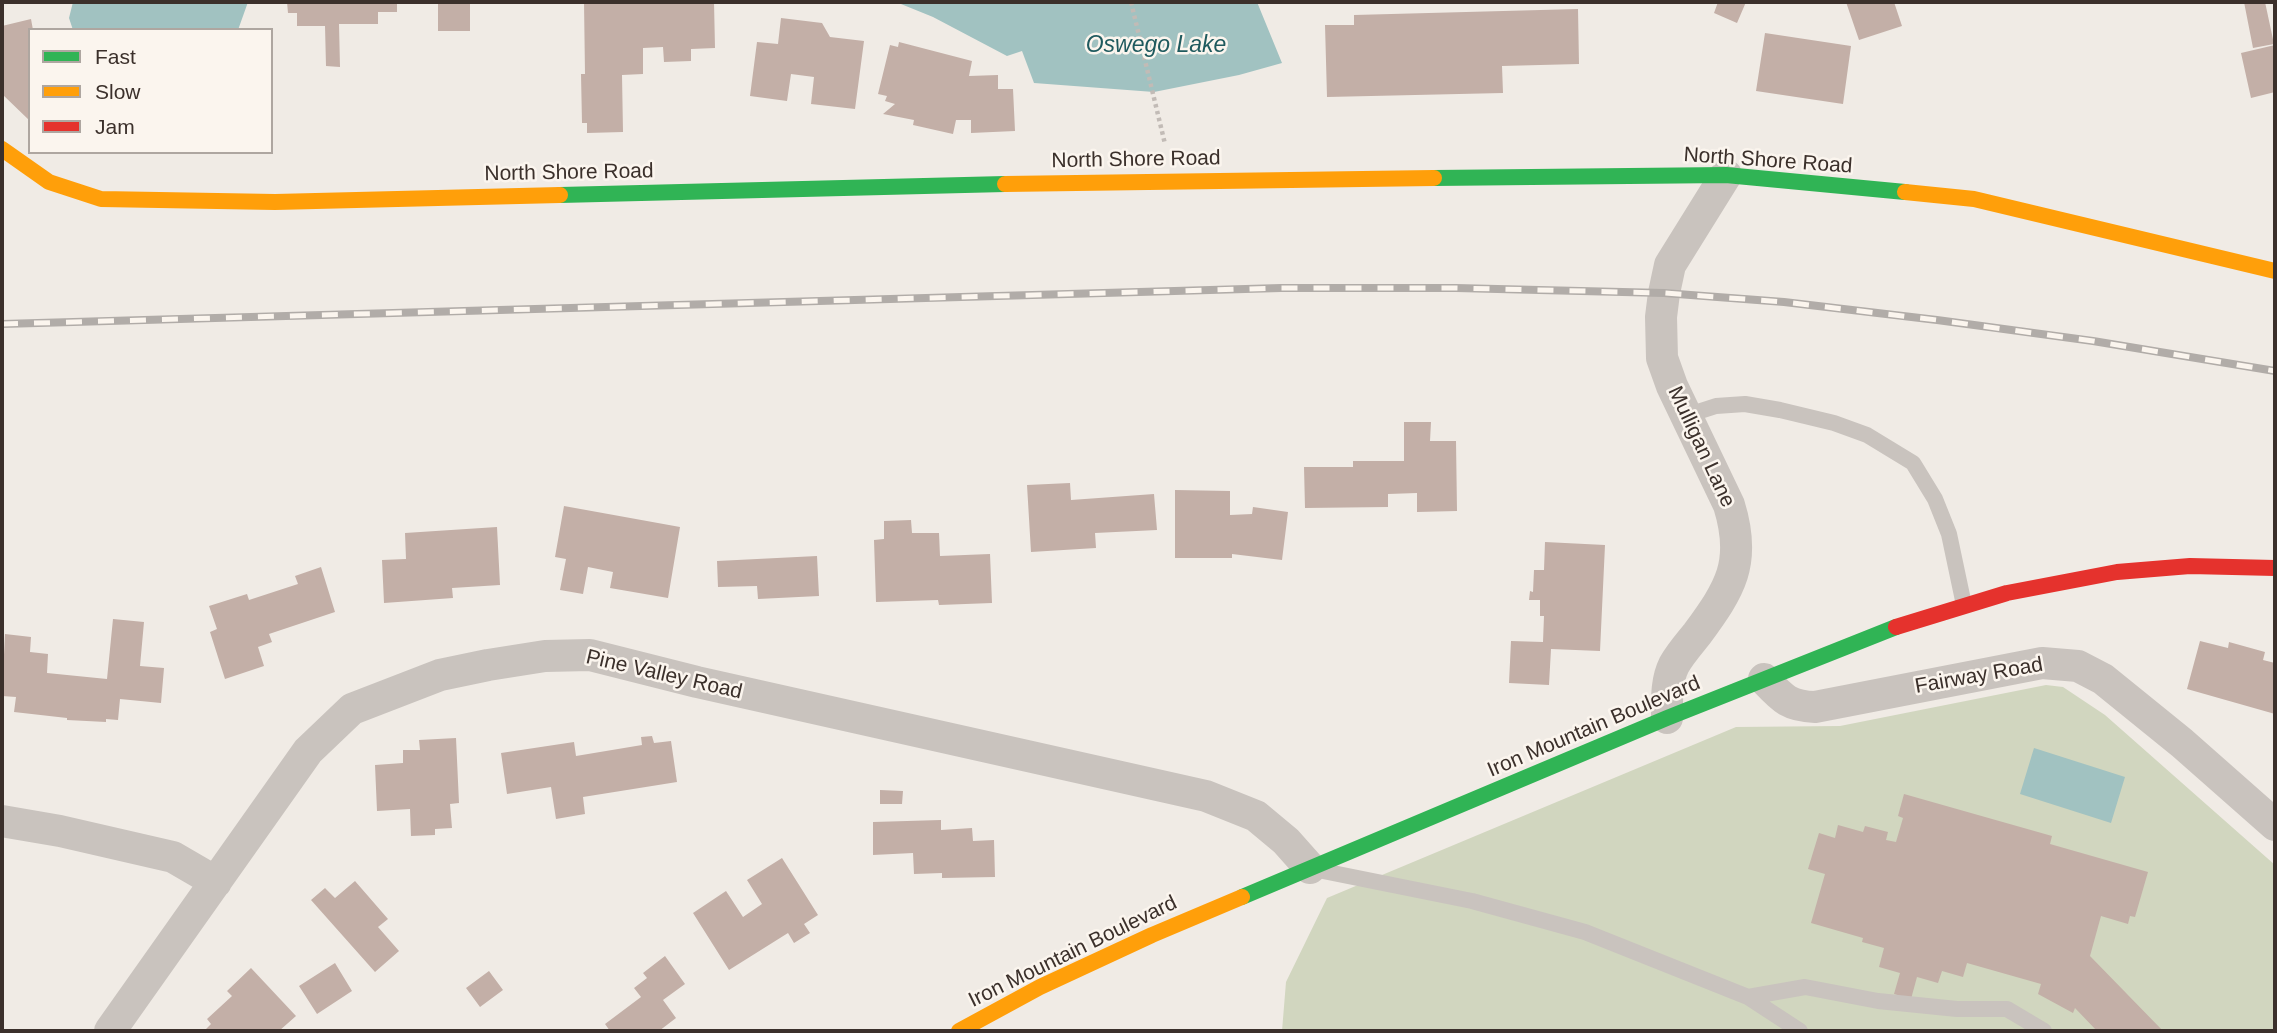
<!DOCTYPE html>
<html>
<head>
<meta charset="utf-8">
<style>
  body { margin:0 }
  #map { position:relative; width:2277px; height:1033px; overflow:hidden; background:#f0ebe5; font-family:Helvetica,sans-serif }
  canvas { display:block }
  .frame { position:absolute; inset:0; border:4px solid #3b302b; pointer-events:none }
  .legend { position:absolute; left:28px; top:28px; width:245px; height:126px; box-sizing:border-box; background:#fbf5ee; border:2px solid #aea6a0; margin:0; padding:9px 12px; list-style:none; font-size:21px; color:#3b302b }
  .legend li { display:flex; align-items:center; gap:14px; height:35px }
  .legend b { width:35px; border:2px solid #aea6a0 }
</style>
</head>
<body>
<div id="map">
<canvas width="2277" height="1033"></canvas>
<div class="frame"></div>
<ul class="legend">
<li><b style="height:9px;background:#30b455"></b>Fast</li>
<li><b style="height:9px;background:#ff9f0a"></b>Slow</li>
<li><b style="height:9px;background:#e5322d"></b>Jam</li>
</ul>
</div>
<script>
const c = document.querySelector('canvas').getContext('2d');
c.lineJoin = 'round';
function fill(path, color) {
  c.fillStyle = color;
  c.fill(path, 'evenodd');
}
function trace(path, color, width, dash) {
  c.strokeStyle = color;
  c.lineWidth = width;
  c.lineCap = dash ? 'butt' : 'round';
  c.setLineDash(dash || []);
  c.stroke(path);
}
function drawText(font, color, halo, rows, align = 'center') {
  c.font = font + ' Helvetica,sans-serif';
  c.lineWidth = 5;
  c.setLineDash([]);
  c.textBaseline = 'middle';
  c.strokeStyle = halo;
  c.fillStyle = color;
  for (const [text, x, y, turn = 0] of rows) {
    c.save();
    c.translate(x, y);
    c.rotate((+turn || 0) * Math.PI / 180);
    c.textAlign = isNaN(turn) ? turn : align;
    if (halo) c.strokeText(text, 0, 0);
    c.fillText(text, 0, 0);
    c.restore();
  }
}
fill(new Path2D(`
  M2046 685 2063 687 2105 715 2275 865V1031H1282L1286 982 1327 898 1736 727 1840 726Z`), '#d1d6bf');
fill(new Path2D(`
  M73 2H248L238 30H73L69 18Z
  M896 2H1257L1282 63 1239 75 1154 92 1034 83 1022 51 1007 56 933 17Z
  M2034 748 2125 777 2111 823 2020 794Z`), '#a1c2c1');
fill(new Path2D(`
  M287 2H397V12H378V24H339L340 67 326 66 325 26H297V13H288Z
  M438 2H470V31H438Z
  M584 2H714L715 48 691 49V61L664 62 663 47 643 48V74L622 75 623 132 587 133V123H582L581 74H585Z
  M1718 2H1746L1737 23 1714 13Z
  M1846 2H1894L1902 26 1859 40Z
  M2244 2H2265L2274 44 2253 48Z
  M1578 9 1579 64 1502 66 1503 93 1327 97 1325 25H1354V15Z
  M781 18 822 23 830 37 864 41 855 109 811 104 814 77 791 74 787 101 750 96 757 42 778 44Z
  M31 19 33 30H30V121L2 94V26Z
  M1765 33 1851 46 1843 104 1756 91Z
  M899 42 972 61 969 76 998 75V89H1013L1015 131 971 133V120H956L953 134 913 125 914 120 883 114 895 104 885 101 887 96 878 94 890 45 898 47Z
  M2275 45V92L2251 98 2241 53Z
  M1404 422H1431L1430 441H1456L1457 511 1417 512V493L1388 494V507L1305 508 1304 467H1353V461H1404Z
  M1070 483 1071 500 1154 494 1157 530 1095 533 1096 548 1031 552 1027 485Z
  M1175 490 1230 491V515L1252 514 1253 507 1288 512 1282 560 1232 554V558H1175Z
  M564 506 680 527 668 598 610 588 613 572 588 567 583 594 560 590 566 559 555 557Z
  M911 520 912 533H939L940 556 990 554 992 603 939 605 938 600 876 602 874 540 884 539V521Z
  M497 527 500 585 452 588 453 598 384 603 382 560 406 559 405 533Z
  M1545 542 1605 545 1600 651 1551 649 1549 685 1509 683 1511 641 1543 642 1544 616H1540V600H1529L1530 591 1533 592 1534 570H1544Z
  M817 556 819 596 758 599 757 586 718 587 717 561Z
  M321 567 335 612 269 634 272 642 258 647 264 666 225 679 210 632 217 629 209 606 247 594 249 600 298 584 295 576Z
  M113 619 144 622 140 666 164 668 161 703 120 699 118 720 106 719V722L67 720V718L14 712 16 697 2 696 5 634 31 637 30 652 48 654 47 673 107 679Z
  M2200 641 2228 648 2229 642 2265 652 2263 660 2275 663V714L2187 689Z
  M652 736 654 743 671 741 677 782 583 797 585 814 556 819 551 787 507 794 501 753 574 742 576 756 642 745 641 737Z
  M456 738 459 803 450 804 452 828 435 829V835L411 836 410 809 377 811 375 765 403 763V750H420L419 740Z
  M880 790 903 791 902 804H880Z
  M1904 794 2052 836 2050 844 2148 872 2135 917 2130 916 2128 924 2101 916 2090 956 2163 1031H2097L2075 1008 2073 1013 2038 994 2041 984 1967 963 1963 977 1942 971 1938 983 1917 977 1911 999 1894 994 1900 973 1879 967 1884 948 1862 942 1863 938 1811 923 1825 874 1808 869 1819 833 1835 838 1838 825 1863 832 1865 826 1888 832 1886 840 1896 842 1903 818 1898 816Z
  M941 820V830L972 828 973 841 994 840 995 877 942 878V873L914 874 913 853 873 855V822Z
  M782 858 818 915 804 924 810 933 794 943 788 933 729 970 693 913 726 891 743 917 762 904 747 880Z
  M355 881 388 919 378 927 399 951 375 972 311 900 325 888 335 898Z
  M665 956 685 984 663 1000 676 1018 659 1031H610L605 1024 641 997 634 988 647 978 643 973Z
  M335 963 352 991 317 1014 299 986Z
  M251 968 296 1016 279 1031H204L211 1024 207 1019 232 996 227 991Z
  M489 971 503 990 480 1007 466 988Z`), '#c3afa7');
trace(new Path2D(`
  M1131 2 1165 144`), '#c2bbb6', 4.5, [3.5, 3.5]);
trace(new Path2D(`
  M1685 416 1716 406 1745 404 1780 410 1834 423 1867 435 1913 463 1935 499 1949 534 1964 605
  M1323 871 1472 901 1585 932 1748 997 1800 1031
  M1748 997 1805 987 1878 1001 1957 1009H2007L2044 1031`), '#c9c3be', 16);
trace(new Path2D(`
  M1764 679C1782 698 1788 706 1815 707L2042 663 2078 666 2103 679 2182 743 2275 825
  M1667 718C1667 700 1666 681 1674 665 1680 654 1689 644 1697 634 1730 589 1747 563 1729 505L1672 386 1662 358 1661 317 1664 293 1670 265 1726 175
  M2 821 60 831 173 857 216 882
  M110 1031 308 751 352 709 440 675 488 665 545 656 590 655 697 682 1206 796 1256 816 1286 841 1310 868`), '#c9c3be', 32);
trace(new Path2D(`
  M1434 178 1726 175 1905 192
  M560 195 1005 184
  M1242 897 1667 718 1896 627`), '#30b455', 16);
trace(new Path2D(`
  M2 149 49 182 101 199 275 202 560 195
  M1005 184 1434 178
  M1905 192 1974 199 2275 271
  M959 1031 1040 987 1152 935 1242 897`), '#ff9f0a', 16);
trace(new Path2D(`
  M1896 627 2007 593 2117 572 2190 566 2275 568`), '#e5322d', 16);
const rail = new Path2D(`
  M2 324 1281 288H1456L1664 293 1784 302 1937 320 2093 341 2275 371`);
trace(rail, '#b1aca8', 8);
trace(rail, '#fbf5ee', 5, [16]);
drawText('21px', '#3b302b', '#fbf5ee', [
  ["North Shore Road",1136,160,-1],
  ["North Shore Road",1768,161,4],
  ["North Shore Road",569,173,-1],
  ["Mulligan Lane",1701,447,65],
  ["Pine Valley Road",664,675,13],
  ["Fairway Road",1979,676,-10],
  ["Iron Mountain Boulevard",1594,727,-23],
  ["Iron Mountain Boulevard",1073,952,-26]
]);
drawText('italic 23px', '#1f5a5e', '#fbf5ee', [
  ["Oswego Lake",1156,46]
]);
</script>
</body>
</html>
